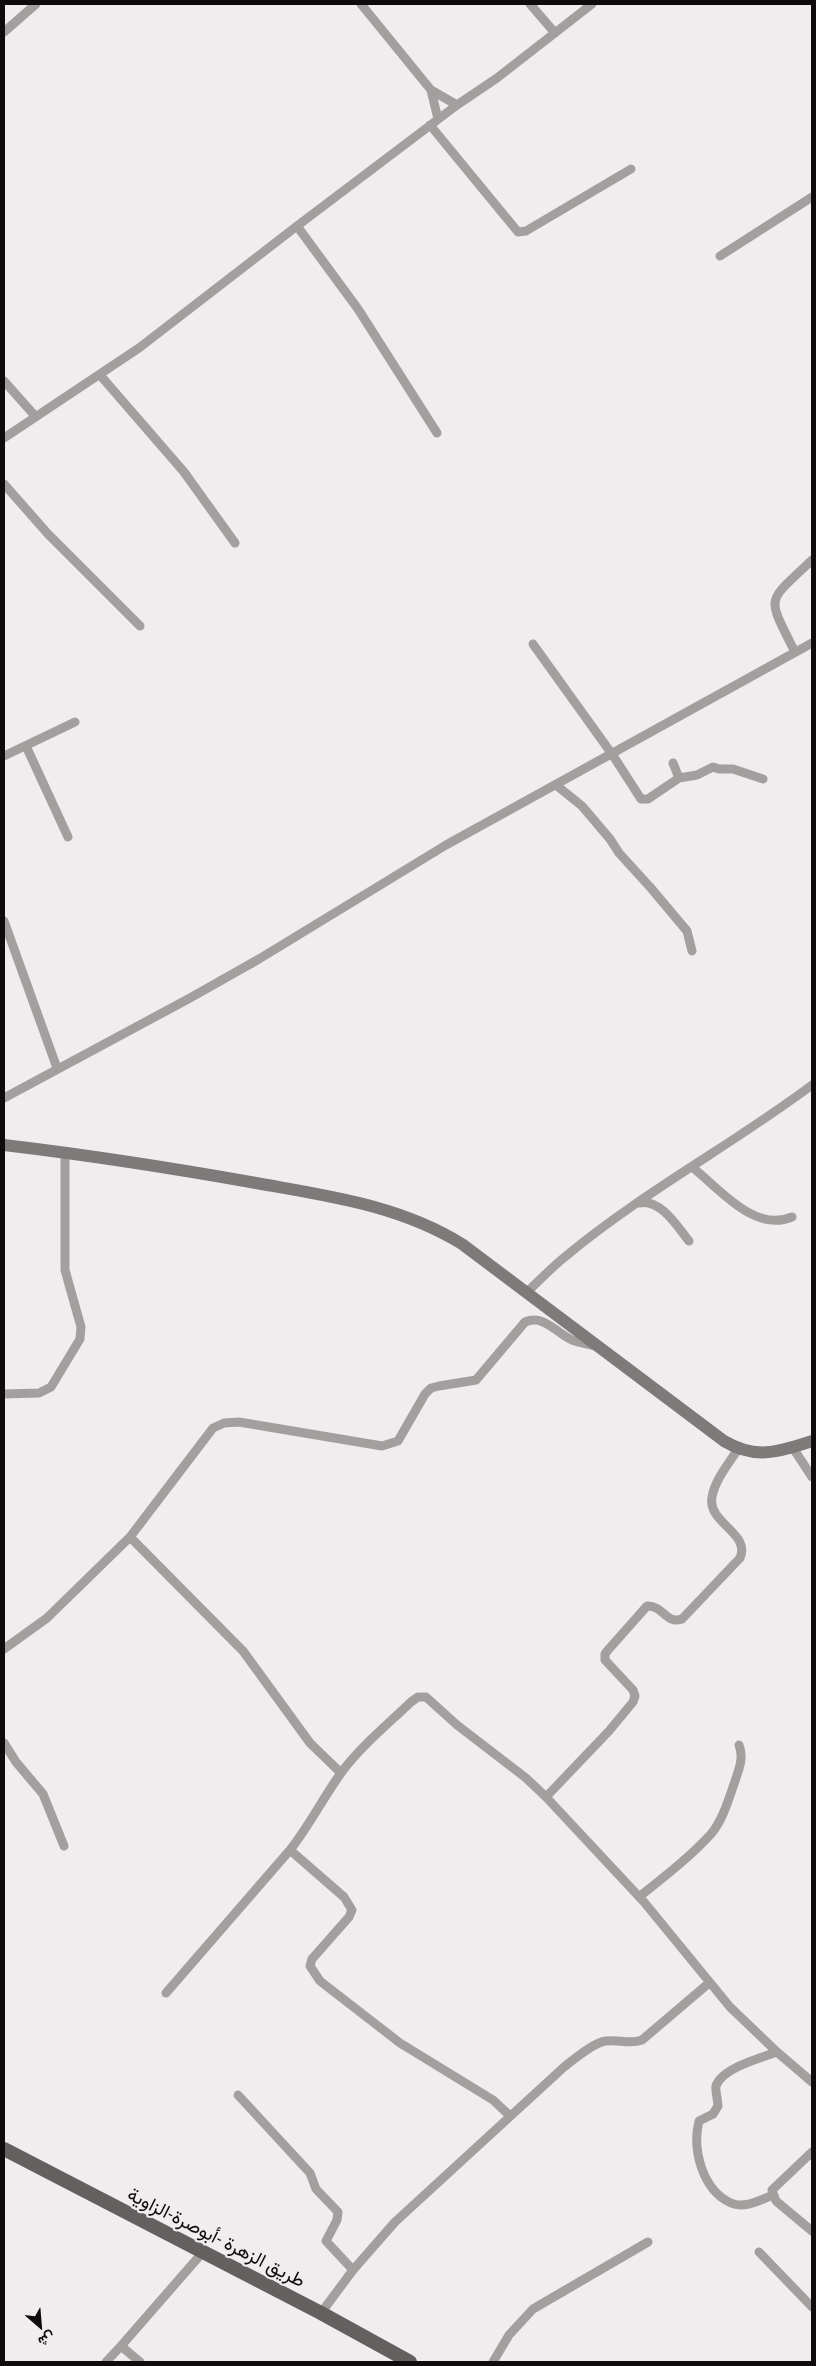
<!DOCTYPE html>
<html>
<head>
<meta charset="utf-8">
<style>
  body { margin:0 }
  #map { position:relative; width:816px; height:2366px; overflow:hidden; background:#f1ecee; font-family:"PT Sans Narrow",Vazirmatn,sans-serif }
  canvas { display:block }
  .frame { position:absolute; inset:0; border:5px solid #0d0b0c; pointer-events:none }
  .north { position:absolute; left:15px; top:2301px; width:50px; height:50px; -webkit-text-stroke:4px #f1ecee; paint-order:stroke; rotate:153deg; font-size:14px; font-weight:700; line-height:20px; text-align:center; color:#0d0b0c }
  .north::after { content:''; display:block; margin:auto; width:18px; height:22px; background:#0d0b0c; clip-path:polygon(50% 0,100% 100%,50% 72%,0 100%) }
</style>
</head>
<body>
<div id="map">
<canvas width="816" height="2366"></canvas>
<div class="frame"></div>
<div class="north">ش</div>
</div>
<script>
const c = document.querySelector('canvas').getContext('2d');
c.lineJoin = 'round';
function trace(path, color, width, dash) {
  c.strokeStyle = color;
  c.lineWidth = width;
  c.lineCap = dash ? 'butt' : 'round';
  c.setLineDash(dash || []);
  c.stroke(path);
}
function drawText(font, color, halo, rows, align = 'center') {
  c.font = font + ' "PT Sans Narrow",Vazirmatn,sans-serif';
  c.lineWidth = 4.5;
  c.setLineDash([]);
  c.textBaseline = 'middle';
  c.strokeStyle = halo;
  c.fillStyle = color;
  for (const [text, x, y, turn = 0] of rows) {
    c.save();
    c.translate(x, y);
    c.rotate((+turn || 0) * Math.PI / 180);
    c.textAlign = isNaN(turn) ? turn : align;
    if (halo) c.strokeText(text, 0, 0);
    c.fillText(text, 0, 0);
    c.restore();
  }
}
trace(new Path2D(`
  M361 4 431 90 438 119
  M530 4 555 33
  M4 32 36 4
  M431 90 457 105
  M430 125 518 232 526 231 631 169
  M297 226 358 309 437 433
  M720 256 812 197
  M100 375 184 472 235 543
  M4 381 36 417
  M4 438 139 348 297 226 457 105 497 78 592 4
  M4 484 48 534 140 626
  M533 644 612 754 641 799H648L679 778 673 763
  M795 652C766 594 766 604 812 560
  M26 746 68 837
  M4 756 75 722
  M679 778 697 775 713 767 719 769H733L763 779
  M556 785 582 806 610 839 619 853 650 887 687 931 692 951
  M4 921 57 1068
  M4 1098 190 998 259 959 446 845 812 643
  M692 1167C719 1188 754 1233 792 1217
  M639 1203C660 1198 677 1226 689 1241
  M527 1292C540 1280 552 1267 566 1256 643 1192 732 1145 812 1085
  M4 1394 39 1393 51 1387 80 1339 81 1327 65 1270V1153
  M793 1448 812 1477
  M130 1537 243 1651 310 1743 341 1773
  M4 1649 47 1618 130 1537 213 1428 224 1423 239 1422 382 1446 398 1441 425 1394 431 1388 439 1386 476 1380 525 1322C544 1314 556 1333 572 1340 580 1343 588 1344 596 1346
  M4 1743 16 1762 43 1794 64 1846
  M546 1797 609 1731 633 1702 635 1696 633 1690 605 1660V1654L608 1650 647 1606C663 1605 666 1625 682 1619L740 1558C751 1533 707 1523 712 1497 715 1480 729 1463 738 1449
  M290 1850 344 1897 352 1910 349 1917 312 1959 310 1966 320 1981 400 2043 493 2100 509 2115
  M639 1897C664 1877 690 1857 711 1834 723 1820 729 1798 735 1781 739 1769 744 1758 739 1745
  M166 1993 290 1850C309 1826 323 1798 341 1773 360 1747 387 1725 411 1702L418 1697H426L457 1725 526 1778 546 1797 644 1902 730 2007 777 2052 812 2082
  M238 2095 310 2173 316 2189 338 2212 337 2220 326 2241 353 2270
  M812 2152 772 2190 776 2201 812 2231
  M773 2195C761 2200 744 2209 731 2203 702 2190 692 2149 699 2121L713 2114 718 2106C718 2100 715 2091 716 2086 722 2068 761 2058 777 2052
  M759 2252 812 2307
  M321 2313 353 2270 395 2222 564 2067C573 2060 594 2042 606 2041 619 2039 629 2045 642 2040L709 1983
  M106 2362 121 2346
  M140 2362 121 2346 203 2252
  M493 2362 509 2335 533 2309 648 2242`), '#a2a09f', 9);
trace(new Path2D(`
  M4 1145C88 1155 172 1168 256 1183 328 1196 399 1205 462 1244L724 1441C756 1460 778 1452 812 1441`), '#7e7a7a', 12);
trace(new Path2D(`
  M4 2149 321 2313 410 2362`), '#646060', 14);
drawText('19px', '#0d0b0c', '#f1ecee', [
  ["طريق الزهرة -أبوصرة-الزاوية",216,2238,27]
]);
</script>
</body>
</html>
